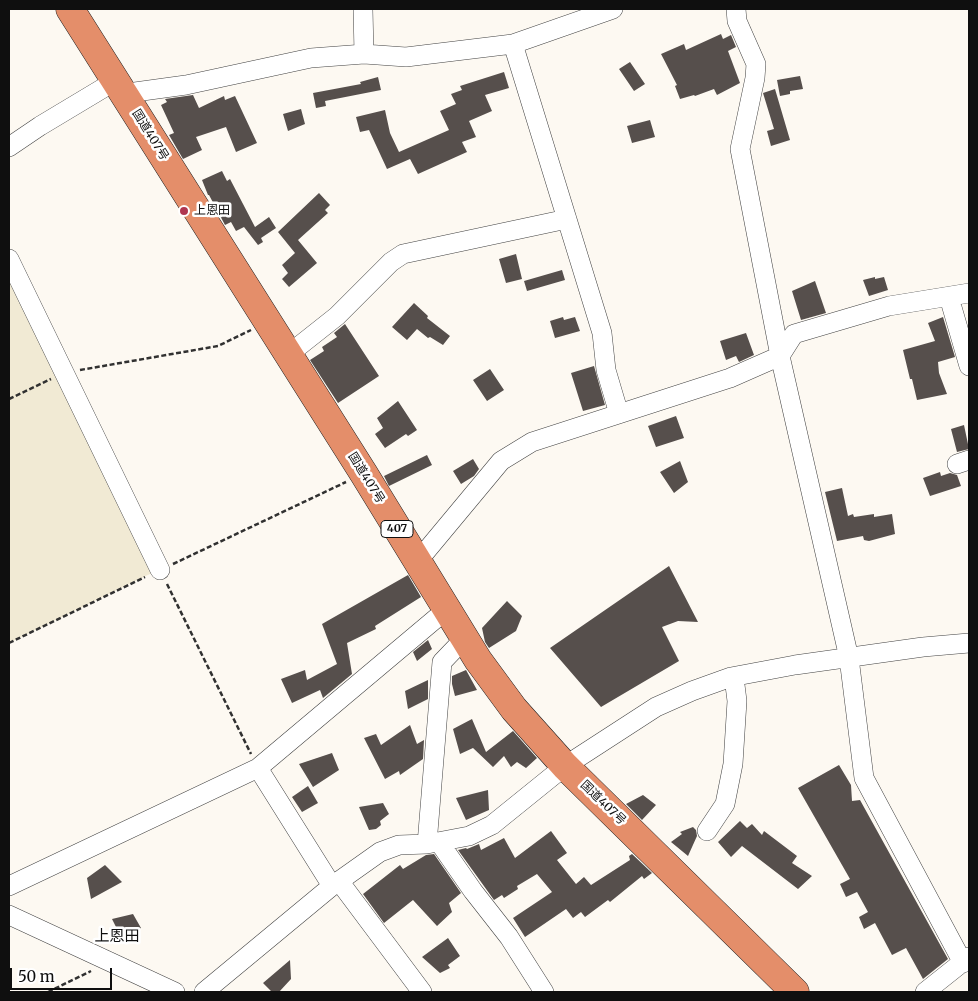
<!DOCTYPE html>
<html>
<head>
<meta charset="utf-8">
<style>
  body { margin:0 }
  #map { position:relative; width:978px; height:1001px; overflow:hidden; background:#fdf9f2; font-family:Merriweather,serif }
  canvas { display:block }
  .frame { position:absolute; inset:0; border:10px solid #0f0f0f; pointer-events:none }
  .scale { position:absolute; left:10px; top:968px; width:102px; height:22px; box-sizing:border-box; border:2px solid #0f0f0f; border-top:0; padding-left:6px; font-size:15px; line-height:18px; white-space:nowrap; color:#0f0f0f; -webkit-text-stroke:4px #fff; paint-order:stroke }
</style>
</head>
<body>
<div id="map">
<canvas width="978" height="1001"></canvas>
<div class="frame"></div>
<div class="scale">50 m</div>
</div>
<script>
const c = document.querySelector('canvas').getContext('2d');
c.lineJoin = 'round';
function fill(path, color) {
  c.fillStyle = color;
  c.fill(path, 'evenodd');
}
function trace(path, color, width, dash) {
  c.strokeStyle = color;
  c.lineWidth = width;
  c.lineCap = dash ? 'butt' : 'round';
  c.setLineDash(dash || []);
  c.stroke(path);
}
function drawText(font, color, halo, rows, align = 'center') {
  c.font = font + ' Merriweather,"Noto Sans JP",serif';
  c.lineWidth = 5;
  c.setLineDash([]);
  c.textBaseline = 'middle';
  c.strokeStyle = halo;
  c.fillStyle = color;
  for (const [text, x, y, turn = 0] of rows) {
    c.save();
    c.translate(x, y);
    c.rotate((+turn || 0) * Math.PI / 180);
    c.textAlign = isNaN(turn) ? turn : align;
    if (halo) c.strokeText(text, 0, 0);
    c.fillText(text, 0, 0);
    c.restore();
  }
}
fill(new Path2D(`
  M9 274 154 572 9 643Z`), '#f1ead4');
fill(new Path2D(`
  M721 34 723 39 731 35 736 47 728 51 740 83 717 95 714 89 695 96 694 95 680 99 675 86 677 85 661 54 684 44 686 50Z
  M630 62 645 84 634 91 619 69Z
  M504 72 509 88 485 95 492 111 469 121 476 137 462 142 467 152 418 174 410 159 387 169 369 130 360 132 356 117 385 110 390 133 399 152 449 130 440 111 456 104 451 94 462 90 460 86Z
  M800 76 803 89 790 91V94L780 96 777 80Z
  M378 77 381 90 325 101 326 106 316 108 313 93 361 84 360 82Z
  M775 89 790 140 771 146 767 131 774 129 763 93Z
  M193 95 199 108 224 96 225 100 235 96 257 143 236 152 226 127 196 137 202 150 183 159 169 135 174 133 161 105 167 102 165 99Z
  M301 109 305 124 288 131 283 114Z
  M650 120 655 137 632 143 627 126Z
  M222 171 227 181 230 179 255 227 269 217 276 228 261 238 263 242 258 245 244 227 236 231 231 222 225 225 209 195H208L202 180Z
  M319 193 330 205 325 210 328 213 298 240 317 263 289 287 282 279 288 273 282 265 295 253 278 232Z
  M516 254 522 279 506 283 499 259Z
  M562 270 565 280 527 291 524 281Z
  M875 277V279L884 277 888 290 869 296 863 280Z
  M815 281 826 313 801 320 792 291Z
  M414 303 428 316 427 318 450 336 443 345 430 337 428 338 417 329 407 340 392 327Z
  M563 317 564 320 575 317 580 331 555 338 550 321Z
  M943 317 955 357 938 362 939 373 947 394 917 400 912 379H910L903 350 935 341 928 323Z
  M345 324 379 376 338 403 310 360 324 351 322 347 337 337 334 333Z
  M746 333 754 355 739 362 736 356 726 360 720 341Z
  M594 366 605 405 583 411 571 373Z
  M490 369 504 390 487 401 473 380Z
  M398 401 417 430 408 436 406 434 385 448 375 434 383 428 377 418Z
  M676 416 684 438 656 447 648 426Z
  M964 425 969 449 957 452 951 429Z
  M427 455 432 465 389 486 384 476Z
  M473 459 479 469 474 476 461 484 453 471Z
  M680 461 688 482 674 493 660 472Z
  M940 472 941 476 950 473 957 475 961 486 930 496 923 478Z
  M842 488 848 516 853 514 854 517 874 514V517L892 514 895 534 869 541 864 540 863 536 837 541 825 492Z
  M669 566 698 622 678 621 662 627 679 661 601 707 550 648Z
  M408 575 421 597 375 626 376 629 347 643 352 674 323 698 320 690 292 703 281 679 305 670 307 680 337 664 322 624Z
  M507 601 522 616 516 631 489 648 485 642 482 628Z
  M428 640 432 649 417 661 413 652Z
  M466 670 477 690 455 696 452 684V676Z
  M428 680V699L408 709 405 691Z
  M472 719 486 752 513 731 537 758 526 768 517 762 511 767 504 756 493 767 473 748 460 754 453 729Z
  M410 725 417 744 424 740 423 759 400 775 399 771 385 779 364 738 376 734 381 745Z
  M332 753 339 770 313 787 299 764Z
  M839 765 851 785 852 801 860 800 948 959 923 979 906 948 892 955 875 923 864 929 859 917 868 912 857 892 846 897 840 884 850 879 798 788Z
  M308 786 318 803 302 812 292 797Z
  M488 790 489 810 466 820 456 798Z
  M643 795 656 805 642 820 626 804Z
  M383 803 389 814 380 821 381 825 376 829 369 830 359 807Z
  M740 821 747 828 752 824 762 835 764 831 797 856 792 863 812 876 798 889 742 846 731 857 718 842Z
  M693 827 696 830 697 836 688 856 671 842 682 834 680 832Z
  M551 831 567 853 557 860 576 884 584 877 591 885 630 860 629 856 632 854 652 873 644 879 642 876 610 902 608 900 585 917 581 912 573 918 566 909 525 937 513 918 552 892 537 874 517 886 518 889 504 898 502 895 494 900 458 850 466 848 467 849 479 844 481 850 504 838 515 858Z
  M434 854 461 893 449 903 452 912 437 926 413 900 384 923 363 894 400 865 403 869 426 855Z
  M105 865 122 882 91 899 87 878Z
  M133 914 141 928 122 939 112 919Z
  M448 938 460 956 448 965 450 968 440 973 422 957Z
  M290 960 291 979 279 992H272L263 983Z`), '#564f4c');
const minor = new Path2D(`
  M363 9 364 54
  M736 9 737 21 756 64 755 78 740 149 780 356 849 658 864 778 963 963
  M513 44 602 333 606 370 619 414
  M125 96 135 92 186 85 311 58 364 54 406 57 513 44 613 9
  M9 147 40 126 115 81
  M9 259 160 570
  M949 297 969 366
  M289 354 337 316 391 262 403 254 567 219
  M957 464 969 460
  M417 562 501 461 532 442 730 378 780 356 794 334 889 306 969 293
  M258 768 332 886
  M707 831 725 804 733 764 737 701 734 677
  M439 842 473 891 509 937 544 992
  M427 844 442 662 465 638
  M339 881 422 992
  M9 886 258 768 446 610
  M9 915 175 992
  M204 992 332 886 380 852 399 845 427 844 469 836 492 825 565 766 656 707 692 691 731 677 795 665 923 647 969 643
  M925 992 969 957`);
const highway = new Path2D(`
  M70 9 364 474 478 660 514 709 565 766 795 992`);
trace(minor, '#424242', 20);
trace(highway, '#202020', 29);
trace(new Path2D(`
  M80 370 218 346 251 330
  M9 399 51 379
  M173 564 346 482
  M167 584 251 754
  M9 643 145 577
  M48 992 91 971`), '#313131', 2.5, [5, 2.5]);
trace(minor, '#fff', 19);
trace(highway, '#e48e6a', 28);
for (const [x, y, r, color] of [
  [184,211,5,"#af3650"]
]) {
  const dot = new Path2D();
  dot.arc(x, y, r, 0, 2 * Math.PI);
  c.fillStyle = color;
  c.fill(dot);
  trace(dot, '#fff', 2);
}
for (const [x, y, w] of [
  [397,529,32]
]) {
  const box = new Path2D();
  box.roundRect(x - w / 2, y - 8.5, w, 17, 4);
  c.fillStyle = '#fff';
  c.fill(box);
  trace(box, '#0f0f0f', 1);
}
drawText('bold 11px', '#0f0f0f', null, [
  ["407",397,529]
]);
drawText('12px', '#0f0f0f', '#fff', [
  ["国道407号",150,135,58],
  ["国道407号",366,478,58],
  ["国道407号",603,803,44]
]);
drawText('12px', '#0f0f0f', '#fff', [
  ["上恩田",194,211]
], 'left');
drawText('15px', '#0f0f0f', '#fff', [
  ["上恩田",117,937]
]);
</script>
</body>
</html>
